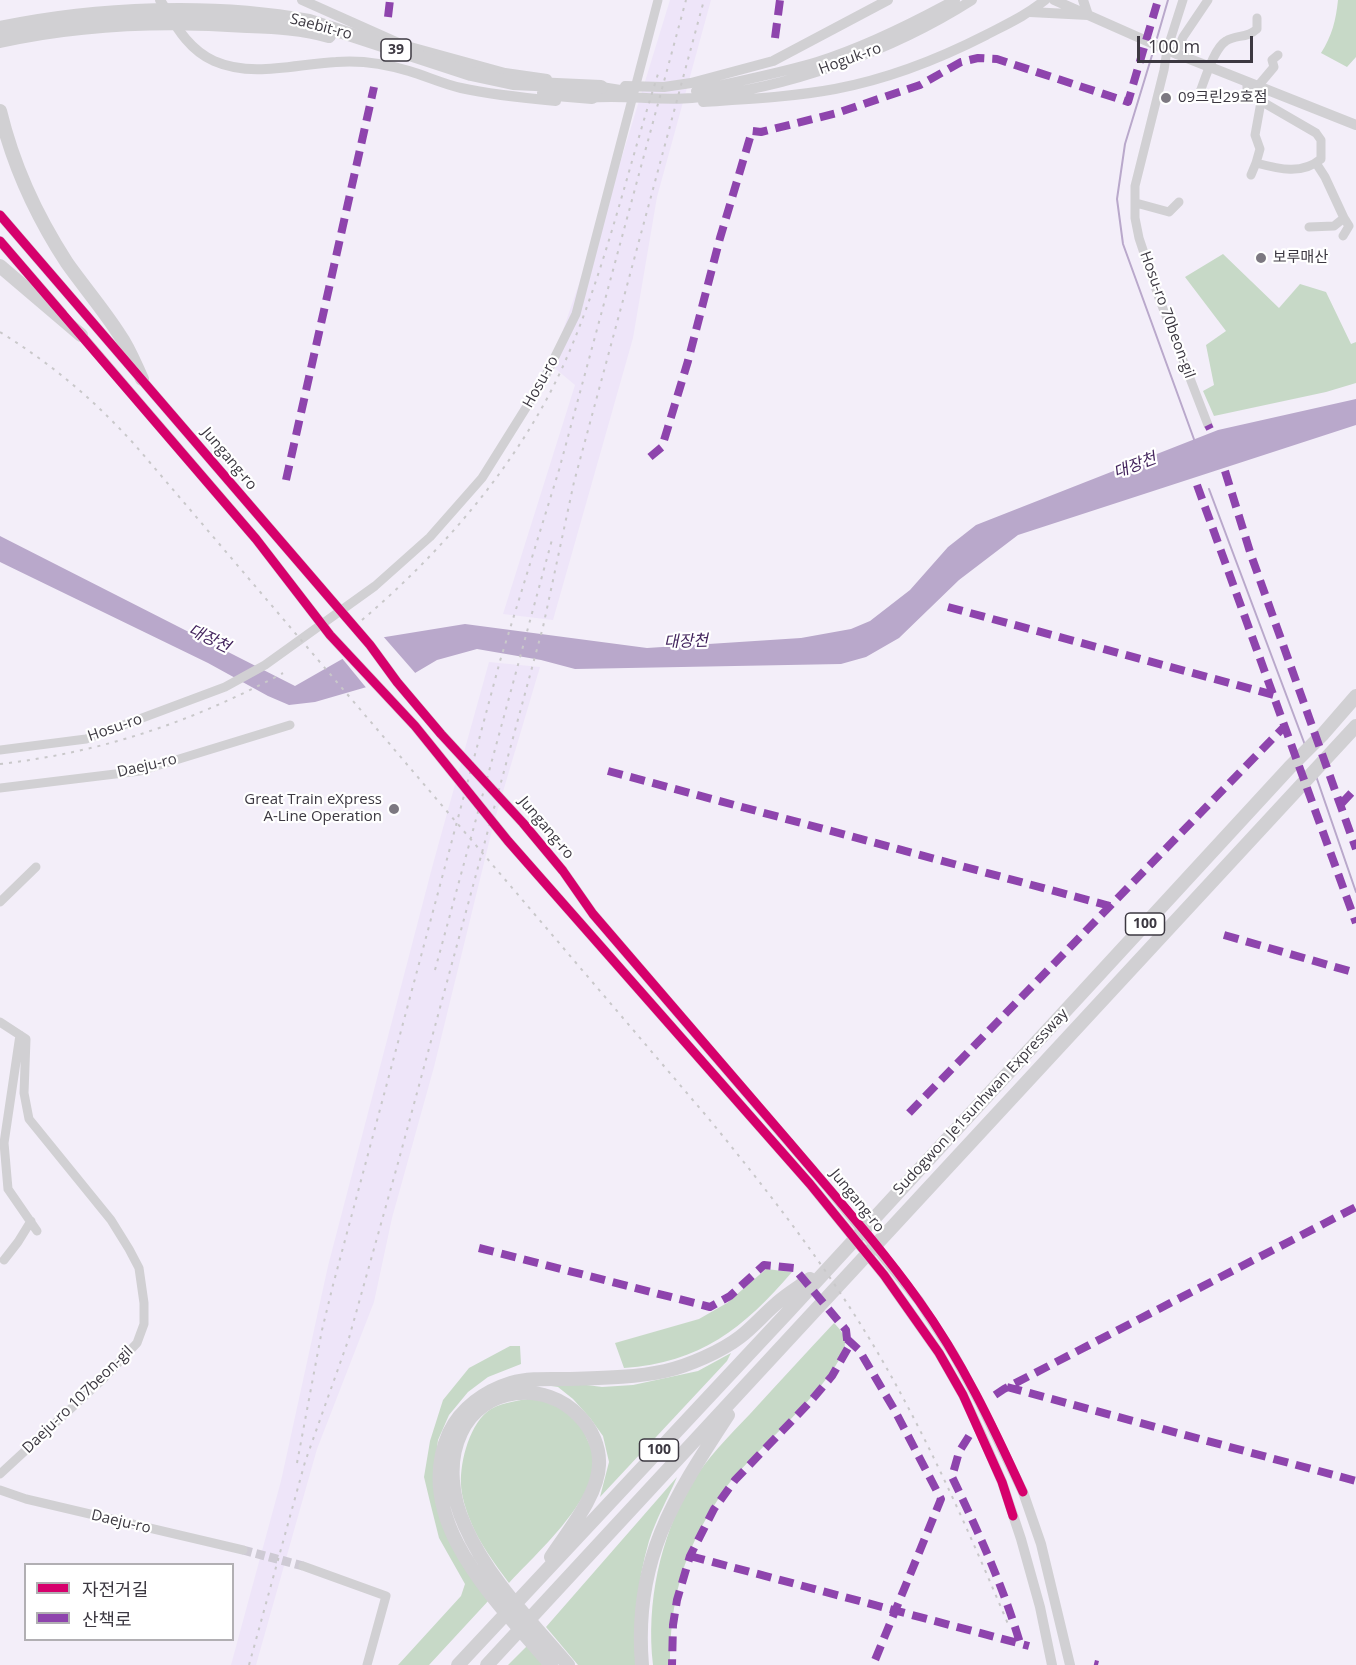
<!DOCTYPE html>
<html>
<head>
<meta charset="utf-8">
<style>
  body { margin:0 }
  #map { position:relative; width:1356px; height:1665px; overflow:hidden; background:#f3eef9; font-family:"Open Sans","Noto Sans KR",sans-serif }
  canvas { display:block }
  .legend { position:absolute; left:24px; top:1563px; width:210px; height:78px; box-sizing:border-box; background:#fff; border:2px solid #b1afb3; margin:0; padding:8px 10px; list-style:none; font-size:18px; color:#3c3841 }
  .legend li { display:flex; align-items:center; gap:12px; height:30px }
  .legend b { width:30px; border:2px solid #b1afb3 }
  .scale { position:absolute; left:1137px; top:36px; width:116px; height:27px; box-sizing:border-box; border:3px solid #3c3841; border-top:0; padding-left:8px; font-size:18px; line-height:21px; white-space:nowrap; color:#3c3841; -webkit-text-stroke:4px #fff; paint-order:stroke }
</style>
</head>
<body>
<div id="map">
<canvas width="1356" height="1665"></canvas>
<ul class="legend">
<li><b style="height:8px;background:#d6006c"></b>자전거길</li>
<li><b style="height:8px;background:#8e44ad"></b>산책로</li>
</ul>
<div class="scale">100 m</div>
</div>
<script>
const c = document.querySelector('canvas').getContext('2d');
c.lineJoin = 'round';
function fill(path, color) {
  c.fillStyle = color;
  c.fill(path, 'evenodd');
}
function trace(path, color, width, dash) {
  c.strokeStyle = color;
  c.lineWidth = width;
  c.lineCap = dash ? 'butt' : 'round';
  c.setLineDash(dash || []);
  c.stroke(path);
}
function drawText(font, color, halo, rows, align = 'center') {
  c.font = font + ' "Open Sans","Noto Sans KR",sans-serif';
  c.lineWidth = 4.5;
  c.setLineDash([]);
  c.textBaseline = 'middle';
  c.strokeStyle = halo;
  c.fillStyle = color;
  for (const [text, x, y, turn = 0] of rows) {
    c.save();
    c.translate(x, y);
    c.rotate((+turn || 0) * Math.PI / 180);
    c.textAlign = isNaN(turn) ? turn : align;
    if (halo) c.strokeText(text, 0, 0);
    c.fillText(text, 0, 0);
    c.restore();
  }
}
fill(new Path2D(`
  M670 0H711L657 197 633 338 553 620 503 614 575 385 551 365 616 176Z
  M489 662 540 667 494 822 434 1067 392 1218 374 1302 317 1449 256 1665H231L281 1481 328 1266 433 864Z`), '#eee5f9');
fill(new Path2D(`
  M1338 0H1356V57L1347 67 1321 53C1332 36 1336 20 1338 0Z
  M1223 254 1279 308 1300 284 1326 292 1351 344 1356 342V383L1326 392 1214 416 1203 391 1214 385 1206 345 1226 331 1185 277Z
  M766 1269 792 1272C744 1328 700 1363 624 1368L615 1343 699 1319 727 1303Z
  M834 1323C840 1329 844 1334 845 1342 845 1373 761 1447 739 1472 731 1480 723 1491 717 1501 682 1554 670 1602 670 1665H653C646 1603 660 1538 691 1484 707 1458 729 1436 750 1414 778 1383 806 1353 834 1323Z
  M510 1346H520L521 1364 488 1377 468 1392 449 1415 438 1440 435 1465 437 1499 490 1599 429 1665H398L461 1596 465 1584 439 1538 430 1502 424 1477 430 1441 443 1400 469 1368Z
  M731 1353 727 1361 600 1497 609 1462 603 1436 590 1418 573 1399 558 1387 537 1384 572 1383 602 1387 633 1385 698 1371Z
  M535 1398C558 1405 579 1415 587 1439 590 1445 595 1454 595 1460 594 1502 536 1554 509 1583 495 1564 479 1543 470 1520 466 1510 461 1495 461 1484 460 1461 470 1422 491 1409 504 1402 521 1400 535 1398Z
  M677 1477C668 1498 656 1519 649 1541 637 1582 634 1623 638 1665H578L546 1627Z
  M528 1645 545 1665H508Z`), '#c7d9c7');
fill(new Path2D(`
  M1356 399V425L1018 535 959 580 899 638 866 657 841 664 575 669 541 660 477 649 437 660 415 673 315 702 289 705 268 696 208 663 0 562V536L295 686 379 638 465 624 647 648 801 638 851 629 870 621 910 590 948 547 976 525 1218 430Z`), '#b9a8cb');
fill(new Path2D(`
  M382 635 417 675 368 690 341 657Z`), '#f3eef9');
trace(new Path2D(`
  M1157 38 1168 0
  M1153 52 1125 144 1117 199 1123 244 1195 442
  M1209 489 1305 745
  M1316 776 1356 892`), '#b9a8cb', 2);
trace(new Path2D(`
  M243 1550 303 1566`), '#cecad4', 9, [9, 4.5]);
trace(new Path2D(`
  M1183 0 1167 50 1164 70 1135 186V218L1139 238 1159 298 1208 425
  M1176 54 1183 37 1208 0
  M1247 82V93L1316 133 1321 140V159C1302 175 1279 169 1256 163L1260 149 1255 135 1261 102
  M1258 86 1274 67 1272 60 1278 55
  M1200 92C1205 79 1214 48 1226 41 1237 34 1246 39 1257 29V18
  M1251 175 1256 163
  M1136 203 1169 212 1179 202
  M1309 227 1334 226 1344 218 1325 177 1316 163
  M1343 236 1349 226 1344 218
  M0 750 86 739 225 687 265 665 375 586 430 537 482 478 544 379 576 314 658 0
  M0 788 140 771 290 725
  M0 902 36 867
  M0 1022 26 1039 24 1093 29 1119 111 1220 129 1249 139 1268 144 1303V1324L137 1343 104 1378 0 1474
  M20 1035 4 1143 8 1189 37 1231
  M4 1260 18 1242 31 1221
  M0 1490 26 1499 243 1550
  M303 1566 386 1596 367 1665`), '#d1d0d3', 9);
trace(new Path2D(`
  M160 0C175 24 187 49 214 61 253 78 295 64 336 62 360 60 386 64 409 71 426 76 443 84 461 88 493 95 524 98 556 101
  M302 0 403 45 505 73 547 79
  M1054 0 1167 50 1356 125
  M1030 12 1088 15 1083 0
  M595 86 633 92
  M625 86 664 87 691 83 773 61 888 0
  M696 91C737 81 777 74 817 62 865 47 911 24 955 0
  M587 98C621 94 657 101 692 98 787 89 892 51 972 0
  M703 102C747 99 792 97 835 89 888 79 939 59 986 35 1007 24 1027 15 1045 0
  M0 215 370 645 397 682 441 734 523 823 563 871 593 914 829 1189 919 1301 954 1355 980 1403 1023 1492 1041 1544 1070 1665
  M0 241 62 313
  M76 329 256 539 330 635 415 726 508 841 810 1184 884 1275 939 1353 963 1395 982 1436 1002 1482 1021 1539 1040 1607 1052 1665`), '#d1d0d3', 10);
trace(new Path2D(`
  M0 28C96 8 213 3 309 21L471 74 513 83 601 87
  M0 41C81 23 164 20 247 26 274 27 303 28 329 36
  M544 93 592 97
  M0 111C13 165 37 217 67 263 84 287 103 309 119 334 129 348 135 364 142 379
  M0 266 81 335
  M551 1557C567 1532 598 1496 599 1465 600 1447 592 1429 579 1416 546 1380 482 1386 461 1433 447 1462 452 1498 465 1526 488 1579 531 1621 568 1665
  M458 1665 788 1312 1290 767 1323 734 1356 696
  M487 1665 1356 726
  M551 1665C499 1603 410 1521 449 1433 461 1408 485 1391 511 1383 528 1378 548 1379 565 1379 598 1378 633 1378 665 1371 688 1366 722 1351 740 1337 753 1327 764 1314 777 1303 787 1294 799 1287 810 1279
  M642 1665C633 1561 673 1499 728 1415`), '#d1d0d3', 14);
trace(new Path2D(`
  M0 332C53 365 93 399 135 445L709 1119C772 1196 833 1275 882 1360 931 1445 970 1534 1008 1624
  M362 620C443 551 520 462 564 364 605 272 627 171 658 74
  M0 764C103 752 192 722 283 673
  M435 970 553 536
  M297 1463 322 1330 333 1285 500 661 559 470 686 0
  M249 1665 305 1462 349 1338 398 1163 543 627 574 482 704 0`), '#c9c8ca', 2, [3, 6]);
trace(new Path2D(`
  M388 17 390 0
  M775 38 780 0
  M1208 425 1210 429
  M650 457 662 447 688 361 720 238 752 131 761 132 837 113 920 85 961 62 978 58 997 59 1128 102 1158 0
  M1225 471 1251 555 1356 849
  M286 480 374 87
  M1197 485 1356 923
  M948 607 1274 695
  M608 771 1110 906
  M1341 804 1356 788
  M1224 935 1356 973
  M909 1113 1285 726
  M479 1248 710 1307 730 1296 764 1265 794 1268 846 1330 848 1348 832 1376 809 1403 735 1480 714 1509 690 1556 677 1600 673 1625 672 1665
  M847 1339 859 1350 894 1409 941 1499 873 1665
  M1007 1387 1356 1481
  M995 1395 1004 1389 1356 1207
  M969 1436 959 1452 952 1477C978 1531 1003 1586 1020 1643
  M690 1556 1029 1646
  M1094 1664 1098 1665`), '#8e44ad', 8, [15, 8]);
trace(new Path2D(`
  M0 215 370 645 397 682 441 734 523 823 563 871 593 914C659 990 724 1066 789 1142 833 1194 879 1245 919 1301 961 1359 993 1426 1023 1492
  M0 241 256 539 330 635 415 726 508 841 810 1184 884 1275 939 1353 963 1395 1002 1482 1013 1516`), '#d6006c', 9);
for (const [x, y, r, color] of [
  [1166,98,6,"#7c7881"],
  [1261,258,6,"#7c7881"],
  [394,809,6,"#7c7881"]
]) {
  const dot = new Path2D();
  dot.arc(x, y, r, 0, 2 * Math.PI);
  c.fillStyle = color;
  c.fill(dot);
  trace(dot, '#fff', 2);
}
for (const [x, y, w] of [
  [396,50,30],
  [1145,924,39],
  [659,1450,39]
]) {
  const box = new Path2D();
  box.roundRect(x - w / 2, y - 11, w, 22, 4.5);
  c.fillStyle = '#fff';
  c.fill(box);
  trace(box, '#3c3841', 1.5);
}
drawText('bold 14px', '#3c3841', null, [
  ["39",396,50],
  ["100",1145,924],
  ["100",659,1450]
]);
drawText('15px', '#3c3841', '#fff', [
  ["Saebit-ro",321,27,15],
  ["Hoguk-ro",850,59,-20],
  ["Hosu-ro 70beon-gil",1167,315,70],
  ["Hosu-ro",541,382,-61],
  ["Jungang-ro",229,459,50],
  ["Hosu-ro",115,728,-19],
  ["Daeju-ro",147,766,-13],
  ["Jungang-ro",546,828,50],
  ["Sudogwon Je1sunhwan Expressway",981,1102,-47],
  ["Jungang-ro",857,1201,51],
  ["Daeju-ro 107beon-gil",78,1400,-44],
  ["Daeju-ro",121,1522,13]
]);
drawText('15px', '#3c3841', '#fff', [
  ["09크린29호점",1178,98],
  ["보루매산",1273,258],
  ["Great Train eXpress",382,800,"right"],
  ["A-Line Operation",382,817,"right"]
], 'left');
drawText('italic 16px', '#43245d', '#fff', [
  ["대장천",1135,466,-21],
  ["대장천",209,639,26],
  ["대장천",686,642,-2]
]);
</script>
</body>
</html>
